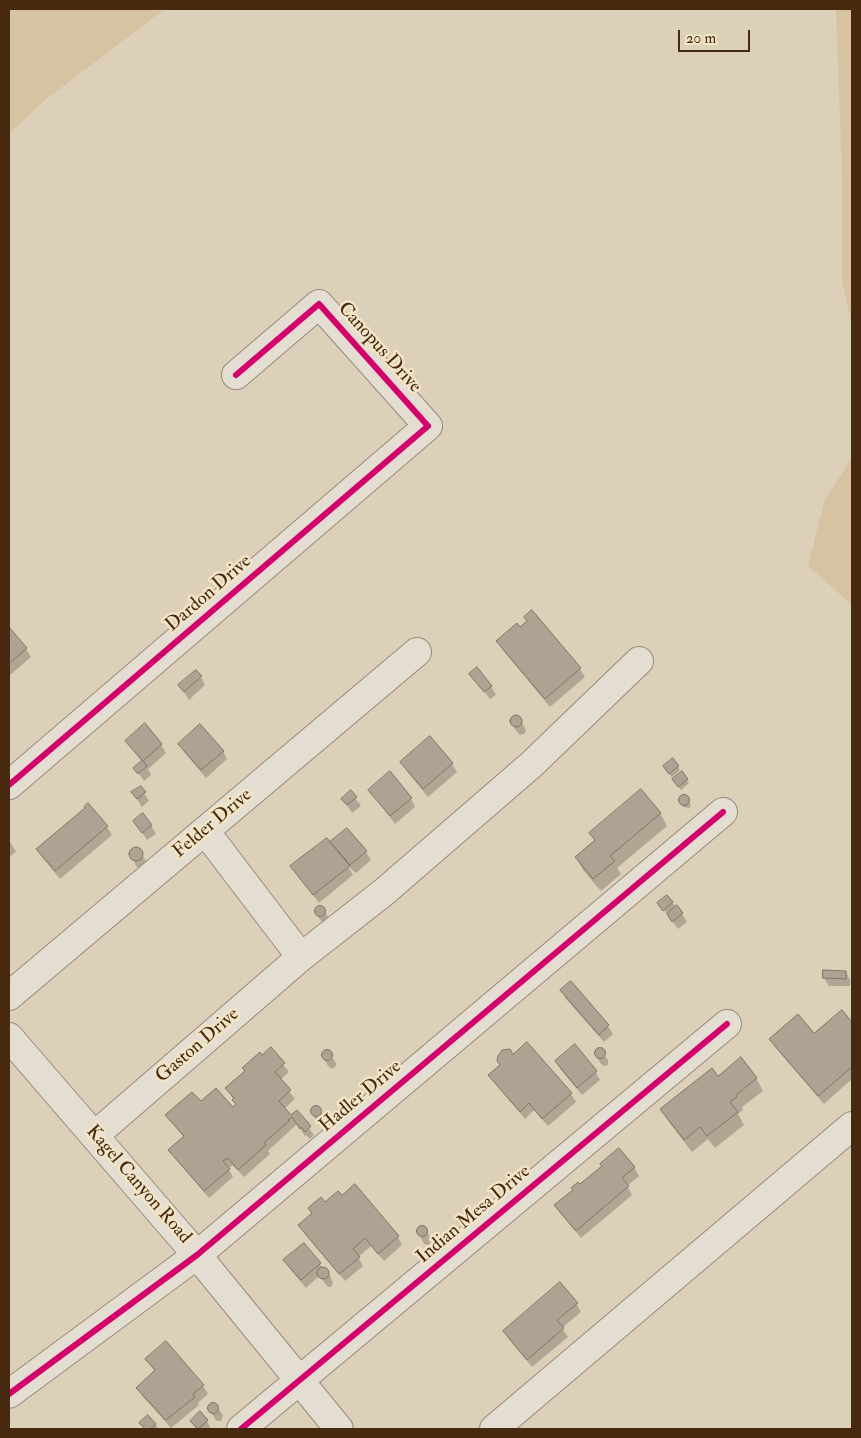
<!DOCTYPE html>
<html>
<head>
<meta charset="utf-8">
<style>
  body { margin:0 }
  #map { position:relative; width:861px; height:1438px; overflow:hidden; background:#ddd0b8; font-family:"IM FELL Double Pica",serif }
  canvas { display:block }
  .frame { position:absolute; inset:0; border:10px solid #46290f; pointer-events:none }
  .scale { position:absolute; left:678px; top:30px; width:72px; height:22px; box-sizing:border-box; border:2px solid #46290f; border-top:0; padding-left:6px; font-size:15px; line-height:18px; white-space:nowrap; color:#46290f; -webkit-text-stroke:4px #f3e4c7; paint-order:stroke }
</style>
</head>
<body>
<div id="map">
<canvas width="861" height="1438"></canvas>
<div class="frame"></div>
<div class="scale">20 m</div>
</div>
<script>
const c = document.querySelector('canvas').getContext('2d');
c.lineJoin = 'round';
function fill(path, color) {
  c.fillStyle = color;
  c.fill(path, 'evenodd');
}
function trace(path, color, width, dash) {
  c.strokeStyle = color;
  c.lineWidth = width;
  c.lineCap = dash ? 'butt' : 'round';
  c.setLineDash(dash || []);
  c.stroke(path);
}
function drawText(font, color, halo, rows, align = 'center') {
  c.font = font + ' "IM FELL Double Pica",serif';
  c.lineWidth = 5;
  c.setLineDash([]);
  c.textBaseline = 'middle';
  c.strokeStyle = halo;
  c.fillStyle = color;
  for (const [text, x, y, turn = 0] of rows) {
    c.save();
    c.translate(x, y);
    c.rotate((+turn || 0) * Math.PI / 180);
    c.textAlign = isNaN(turn) ? turn : align;
    if (halo) c.strokeText(text, 0, 0);
    c.fillText(text, 0, 0);
    c.restore();
  }
}
fill(new Path2D(`
  M9 9H165L45 100 9 134Z
  M836 9H852V325L842 281V178Z
  M852 458V605L808 566 825 499Z`), '#d6c3a1');
fill(new Path2D(`
  M532 612 580 669 585 677 550 707 502 649 498 641 520 629 528 622Z
  M9 629 26 649 31 657 9 676Z
  M470 674 491 686 496 695 490 699Z
  M201 677 205 685 189 700 180 686Z
  M513 717H517L520 719 525 728 526 731 524 734 520 735 517 732 512 724 511 720Z
  M145 725 161 745 166 753 148 769 151 775 144 781 135 768 142 762 126 741Z
  M430 738 452 764 457 772 428 797 406 770 402 762Z
  M180 744 223 751 227 759 206 778 184 752Z
  M673 760 680 770 672 777 666 770Z
  M682 773 689 783 681 790 675 783Z
  M140 787 149 801 142 807 133 793Z
  M370 790 411 799 415 807 395 824Z
  M351 792 361 806 352 813 343 799Z
  M682 796H686L688 798 691 806 689 808 683 807 680 799Z
  M88 805 107 827 112 835 60 879 43 858 38 850 87 809Z
  M660 813 667 826 617 868 621 874 601 891 583 870 576 857 595 842 591 834Z
  M135 822 151 825 156 834 147 840Z
  M9 840 16 852 9 857Z
  M330 844 366 852 371 860 356 873 348 866 353 875 319 903 292 867Z
  M138 849 146 861V866L140 869 136 866 131 853 134 850Z
  M667 896 682 914 687 922 678 929 659 903Z
  M319 907H322L330 920 326 924 321 921 316 913Z
  M846 972 850 980V986H829L824 978Z
  M571 982 608 1026 613 1034 604 1042 566 999 562 990Z
  M842 1011 852 1024V1079L824 1104 775 1047 770 1039 814 1035Z
  M527 1044 571 1094 576 1102 548 1126 534 1110 525 1119 495 1083 490 1075Z
  M271 1049 289 1072 280 1080 295 1099 284 1109 291 1117 297 1111 314 1135 310 1139 306 1135 305 1136 297 1124 268 1151 270 1154 244 1177 233 1165 228 1169 233 1177 209 1198 175 1158 170 1150 184 1138 167 1116 201 1103 232 1109 236 1105 227 1088Z
  M600 1049 608 1060V1065L604 1066 601 1064 596 1056 595 1052Z
  M325 1051 329 1052 336 1063V1066L332 1069 328 1066 323 1057Z
  M556 1062 596 1072 600 1080 582 1095 561 1070Z
  M717 1078H756L763 1091 742 1107 743 1110 738 1114 744 1125 715 1148 708 1139 692 1152 669 1122 662 1109Z
  M315 1107 320 1110 325 1118 323 1124 317 1122 312 1113V1109Z
  M634 1167 639 1176 627 1186 632 1195 581 1238 561 1214 556 1206 580 1186Z
  M325 1204 398 1237 402 1245 384 1261 371 1246 358 1257 363 1266 345 1281 304 1233 300 1225Z
  M422 1227 425 1228 432 1241 428 1245 424 1244 418 1231Z
  M285 1260 320 1264 323 1269 328 1270 333 1283 331 1287H328L319 1276 306 1288 290 1269Z
  M576 1303 581 1312 562 1328 568 1337 532 1367 509 1339 504 1331Z
  M166 1343 203 1386 208 1394 198 1403 199 1405 171 1428 143 1397 138 1388 155 1372 147 1359Z
  M214 1403 223 1415 221 1421H217L215 1419 210 1410 209 1407Z
  M191 1421H207L211 1429H196Z
  M141 1423 155 1424 158 1429H144Z`), '#0003');
const building = new Path2D(`
  M532 610 581 668 545 699 496 641 517 623 520 627 527 621 524 617Z
  M9 627 27 648 9 664Z
  M477 667 492 686 484 692 469 674Z
  M196 670 202 676 184 692 178 685Z
  M510 721a6 6 0 1 1 12 0a6 6 0 1 1-12 0Z
  M145 723 162 744 143 761 147 766 138 774 133 768 142 760 125 741Z
  M200 724 224 751 201 770 178 744Z
  M430 736 453 763 423 789 400 762Z
  M673 758 679 766 669 774 663 766Z
  M390 771 412 798 390 816 368 790Z
  M682 771 688 779 678 787 672 779Z
  M141 786 146 792 137 799 131 792Z
  M641 789 661 813 610 856 615 861 593 879 575 857 595 840 589 833Z
  M351 790 357 797 347 805 341 799Z
  M678.5 800a5.5 5.5 0 1 1 11 0a5.5 5.5 0 1 1-11 0Z
  M88 803 108 826 55 871 36 849 85 808 84 807Z
  M143 813 152 825 142 833 133 821Z
  M347 828 367 851 350 865 330 842Z
  M327 838 350 866 313 895 290 866Z
  M129 854a7 7 0 1 1 14 0a7 7 0 1 1-14 0Z
  M667 895 673 902 663 911 657 903Z
  M677 905 683 913 672 922 667 914Z
  M314.5 911a5.5 5.5 0 1 1 11 0a5.5 5.5 0 1 1-11 0Z
  M823 970 846 971V979L823 978Z
  M571 981 609 1025 599 1035 560 990Z
  M842 1010 852 1022V1067L818 1096 769 1039 798 1014 814 1033Z
  M527 1042 572 1093 542 1119 529 1103 520 1112 488 1075 500 1065 497 1061 498 1056 502 1050 510 1049 513 1054Z
  M575 1044 597 1071 577 1088 555 1061Z
  M271 1047 285 1063 275 1072 291 1090 279 1101 291 1115 297 1110 311 1126 305 1132 301 1127 300 1129 292 1117 288 1120 289 1121 264 1143 266 1145 238 1170 228 1158 223 1161 230 1169 204 1191 168 1150 184 1136 165 1115 192 1092 201 1101 216 1088 233 1107 236 1104 232 1100 234 1098 225 1088 245 1071 242 1068 260 1052 262 1055Z
  M594.5 1053a5.5 5.5 0 1 1 11 0a5.5 5.5 0 1 1-11 0Z
  M321.5 1055a5.5 5.5 0 1 1 11 0a5.5 5.5 0 1 1-11 0Z
  M741 1057 757 1078 736 1095 737 1097 730 1102 738 1112 707 1136 700 1127 684 1140 660 1109 712 1068 718 1076Z
  M310.5 1111a5.5 5.5 0 1 1 11 0a5.5 5.5 0 1 1-11 0Z
  M619 1148 635 1167 622 1178 629 1186 576 1231 554 1205 573 1190 571 1188 578 1182 580 1184 602 1166 600 1164Z
  M355 1184 399 1236 378 1254 365 1238 353 1249 360 1257 339 1274 298 1225 312 1213 308 1208 321 1197 325 1202 338 1191 342 1195Z
  M416.5 1231a5.5 5.5 0 1 1 11 0a5.5 5.5 0 1 1-11 0Z
  M304 1243 321 1263 301 1280 283 1260Z
  M317 1273a6 6 0 1 1 12 0a6 6 0 1 1-12 0Z
  M560 1282 578 1303 557 1320 564 1328 527 1360 503 1331Z
  M166 1341 204 1385 193 1394 195 1397 166 1420 136 1388 155 1370 145 1359Z
  M207.5 1408a5.5 5.5 0 1 1 11 0a5.5 5.5 0 1 1-11 0Z
  M200 1411 208 1420 198 1429 190 1421Z
  M148 1415 156 1424 150 1429H145L139 1423Z`);
fill(building, '#aea392');
trace(building, '#807565', 1);
const minor = new Path2D(`
  M9 785 428 426 319 304 236 375
  M205 831 301 957 384 892 532 764 639 661
  M9 996 417 652
  M9 1037 197 1255 339 1429
  M95 1135 301 957
  M9 1394 197 1255 723 812
  M241 1429 727 1024
  M494 1429 852 1126`);
trace(minor, '#978b7b', 30);
trace(minor, '#e4ddd1', 28);
trace(new Path2D(`
  M9 785 428 426 319 304 236 375
  M9 1394 197 1255 723 812
  M241 1429 727 1024`), '#d6006c', 6);
drawText('19px', '#46290f', '#f3e4c7', [
  ["Canopus Drive",379,348,48],
  ["Dardon Drive",209,594,-41],
  ["Felder Drive",213,824,-40],
  ["Gaston Drive",198,1046,-41],
  ["Hadler Drive",361,1097,-40],
  ["Kagel Canyon Road",138,1185,49],
  ["Indian Mesa Drive",474,1215,-40]
]);
</script>
</body>
</html>
